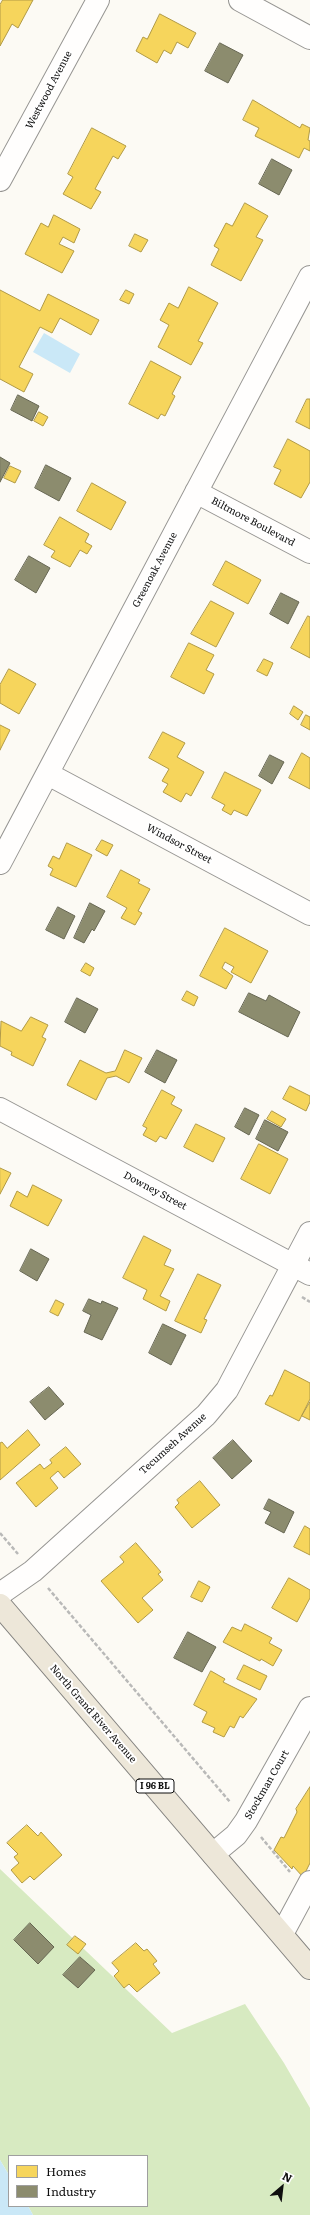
<!DOCTYPE html>
<html>
<head>
<meta charset="utf-8">
<style>
  body { margin:0 }
  #map { position:relative; width:310px; height:2215px; overflow:hidden; background:#fcfaf4; font-family:Literata,serif }
  canvas { display:block }
  .legend { position:absolute; left:8px; top:2155px; width:140px; height:52px; box-sizing:border-box; background:#fff; border:1px solid #9f9f9f; margin:0; padding:5px 7px; list-style:none; font-size:12px; color:#0f0f0f }
  .legend li { display:flex; align-items:center; gap:8px; height:20px }
  .legend b { width:20px; border:1px solid #9f9f9f }
  .north { position:absolute; left:262px; top:2167px; width:40px; height:40px; -webkit-text-stroke:3px #fff; paint-order:stroke; rotate:28deg; font-size:11px; font-weight:700; line-height:16px; text-align:center; color:#0f0f0f }
  .north::after { content:''; display:block; margin:auto; width:14px; height:18px; background:#0f0f0f; clip-path:polygon(50% 0,100% 100%,50% 72%,0 100%) }
</style>
</head>
<body>
<div id="map">
<canvas width="310" height="2215"></canvas>
<ul class="legend">
<li><b style="height:11px;background:#f6d55c"></b>Homes</li>
<li><b style="height:11px;background:#8c8c6e"></b>Industry</li>
</ul>
<div class="north">N</div>
</div>
<script>
const c = document.querySelector('canvas').getContext('2d');
c.lineJoin = 'round';
function fill(path, color) {
  c.fillStyle = color;
  c.fill(path, 'evenodd');
}
function trace(path, color, width, dash) {
  c.strokeStyle = color;
  c.lineWidth = width;
  c.lineCap = dash ? 'butt' : 'round';
  c.setLineDash(dash || []);
  c.stroke(path);
}
function drawText(font, color, halo, rows, align = 'center') {
  c.font = font + ' Literata,serif';
  c.lineWidth = 4;
  c.setLineDash([]);
  c.textBaseline = 'middle';
  c.strokeStyle = halo;
  c.fillStyle = color;
  for (const [text, x, y, turn = 0] of rows) {
    c.save();
    c.translate(x, y);
    c.rotate((+turn || 0) * Math.PI / 180);
    c.textAlign = isNaN(turn) ? turn : align;
    if (halo) c.strokeText(text, 0, 0);
    c.fillText(text, 0, 0);
    c.restore();
  }
}
fill(new Path2D(`
  M0 1869 172 2033 245 2004 284 2063 310 2108V2215H33L28 2206H147V2156H9V2175L0 2160Z`), '#d7eac1');
fill(new Path2D(`
  M44 333 80 354 70 373 33 352Z
  M0 2160 9 2175V2206H28L33 2215H0Z`), '#cae8f7');
const homes = new Path2D(`
  M3 0H33L18 28 12 24 0 46V5Z
  M160 14 196 33 188 48 177 42 171 54 164 50 157 63 136 51 143 37 147 39Z
  M253 100 300 128 302 124 310 128 308 140 310 141V151L304 148 299 158 255 136 259 128 243 120Z
  M92 128 126 146 118 159 113 156 95 189 101 192 91 209 63 194 73 177 68 174Z
  M245 203 268 216 256 237 263 240 241 281 211 265 219 249 214 246 226 223 232 226Z
  M54 215 80 229 74 243 63 237 59 244 74 251 62 273 25 254 41 223 48 227Z
  M135 234 148 240 141 252 129 246Z
  M189 287 218 303 198 341 203 343 191 365 158 347 169 325 160 320 169 303 178 308Z
  M0 290 40 311 48 294 99 320 91 335 60 318 52 333 40 327 19 367 33 374 24 392 0 379Z
  M126 290 134 294 129 304 120 300Z
  M151 361 181 377 172 394 175 396 165 416 161 414 158 419 129 404Z
  M307 399H310V429L296 422Z
  M39 412 48 417 43 426 34 421Z
  M288 439 310 451V482L301 498 274 484 281 470 274 467Z
  M10 466 21 471 15 483 4 478Z
  M92 483 126 502 111 530 77 511Z
  M60 517 89 534 85 542 92 546 87 554 80 550 70 567 51 557 55 551 44 545Z
  M226 561 261 580 248 604 213 585Z
  M211 601 234 613 216 647 191 634Z
  M308 616 310 617V658L291 648Z
  M189 643 214 655 206 670 214 674 204 694 171 677Z
  M264 659 273 663 267 676 257 671Z
  M9 669 36 684 19 714 0 703V685Z
  M294 706 303 712 298 720 290 714Z
  M306 715 310 717V730L301 725Z
  M0 725 10 730 0 750Z
  M163 732 185 743 177 757 204 772 191 796 186 793 181 802 163 792 168 784 162 781 169 769 149 758Z
  M302 753 310 758V789L289 778Z
  M225 772 261 790 247 816 234 810 231 815 222 810 225 805 212 798Z
  M102 840 113 845 107 856 96 850Z
  M67 843 92 855 76 887 50 875 53 869 48 866 53 856 59 859Z
  M121 870 140 880 138 883 150 889 138 911 142 913 135 925 121 918 127 908 107 897Z
  M225 928 268 951 251 983 231 972 234 967 225 962 222 968 233 976 226 989 200 976Z
  M86 963 94 968 90 976 81 971Z
  M187 991 198 997 194 1006 182 1000Z
  M31 1017 48 1025 42 1037 46 1039 33 1066 11 1055 12 1052 0 1046 1 1021 21 1031Z
  M125 1050 142 1058 129 1083 116 1076 107 1078 96 1100 67 1085 80 1060 106 1073 115 1071Z
  M290 1086 310 1096V1102L306 1111 283 1099Z
  M162 1090 175 1097 171 1104 182 1110 166 1139 160 1136 156 1142 143 1135 147 1128 143 1126Z
  M272 1111 286 1119 281 1127 267 1119Z
  M196 1124 225 1138 213 1162 184 1147Z
  M259 1144 288 1159 270 1194 241 1179Z
  M0 1168 11 1173 0 1194Z
  M33 1185 62 1200 48 1226 10 1206 17 1191 27 1197Z
  M144 1236 171 1250 164 1265 174 1269 160 1296 170 1301 166 1311 143 1299 147 1290 123 1278Z
  M198 1274 221 1285 204 1319 207 1320 201 1333 175 1321Z
  M56 1300 64 1304 58 1316 50 1312Z
  M285 1370 310 1383V1399L299 1421 265 1404 270 1395 272 1396Z
  M310 1402V1420L302 1416Z
  M28 1430 40 1445 0 1480V1443L2 1442 7 1448Z
  M66 1447 81 1464 64 1478 58 1471 50 1478 58 1488 36 1507 16 1483 40 1464 44 1469 52 1463 50 1460Z
  M200 1481 220 1505 192 1528 175 1507 179 1503 177 1500Z
  M305 1526 310 1529V1555L294 1547Z
  M136 1543 161 1572 158 1574 163 1580 142 1598 153 1610 138 1623 101 1581 124 1562 120 1557Z
  M289 1578 310 1590V1598L297 1622 272 1608Z
  M199 1581 210 1587 202 1602 191 1597Z
  M245 1624 272 1638 269 1643 282 1650 273 1666 261 1659 260 1661 223 1642 232 1627 241 1631Z
  M244 1665 267 1676 260 1690 237 1679Z
  M211 1671 225 1679 223 1682 257 1699 243 1718 240 1716 234 1728 230 1726 224 1737 213 1732 215 1728 202 1722 207 1712 194 1705Z
  M310 1787V1863L303 1877 293 1866 292 1869 274 1850 281 1837 284 1838 297 1812 296 1809Z
  M27 1825 38 1836 41 1832 62 1855 34 1880 30 1876 22 1883 11 1870 19 1863 14 1857 18 1854 7 1843Z
  M75 1936 86 1944 78 1954 67 1945Z
  M136 1943 144 1951 147 1949 157 1961 153 1964 160 1973 137 1992 129 1984 124 1988 114 1976 119 1971 112 1963Z`);
fill(homes, '#f6d55c');
trace(homes, '#b19a45', 1);
const industry = new Path2D(`
  M220 43 243 55 228 83 205 71Z
  M272 159 292 170 279 195 259 184Z
  M18 395 39 406 32 421 11 410Z
  M0 457 10 463 0 482Z
  M46 465 71 478 59 501 35 488Z
  M29 556 50 568 36 593 15 580Z
  M281 593 299 602 288 624 270 614Z
  M270 755 284 762 272 784 259 776Z
  M90 903 105 911 94 931 92 929 84 943 74 938Z
  M58 907 75 916 64 939 46 930Z
  M249 993 266 1001 269 995 300 1012 288 1037 239 1012Z
  M77 998 98 1009 85 1033 65 1022Z
  M157 1050 177 1060 165 1083 145 1072Z
  M245 1108 259 1115 249 1135 235 1127Z
  M265 1120 288 1132 278 1151 256 1139Z
  M31 1249 49 1259 37 1281 20 1271Z
  M89 1299 101 1304 102 1301 118 1308 102 1340 84 1332 91 1315 83 1311Z
  M163 1324 186 1335 171 1365 149 1353Z
  M49 1387 64 1404 45 1420 30 1402Z
  M233 1440 252 1461 232 1479 213 1458Z
  M269 1499 294 1512 284 1533 265 1523 271 1512 264 1509Z
  M188 1632 216 1647 202 1672 174 1658Z
  M30 1923 54 1947 38 1964 14 1940Z
  M80 1957 95 1970 78 1988 63 1975Z`);
fill(industry, '#8c8c6e');
trace(industry, '#666652', 1);
const minor = new Path2D(`
  M240 0 310 38
  M0 180 98 0
  M196 492 310 552
  M48 774 310 914
  M0 863 310 277
  M0 1109 310 1274
  M0 1594 33 1571 206 1415 227 1390 310 1233
  M213 1854 236 1835 246 1821 310 1708
  M282 1934 310 1882`);
const major = new Path2D(`
  M0 1605 310 1968`);
trace(minor, '#969592', 24);
trace(major, '#83827f', 24);
trace(new Path2D(`
  M302 1297 310 1302
  M0 1533 18 1554
  M48 1588 230 1802
  M261 1837 290 1872`), '#b9b9b8', 2.5, [4, 2]);
trace(minor, '#fffefd', 22);
trace(major, '#ede7d9', 22);
for (const [x, y, w] of [
  [155,1786,38]
]) {
  const box = new Path2D();
  box.roundRect(x - w / 2, y - 7, w, 14, 3);
  c.fillStyle = '#fff';
  c.fill(box);
  trace(box, '#0f0f0f', 1);
}
drawText('bold 9px', '#0f0f0f', null, [
  ["I 96 BL",155,1786]
]);
drawText('10px', '#0f0f0f', '#fff', [
  ["Westwood Avenue",49,90,-62],
  ["Biltmore Boulevard",253,522,28],
  ["Greenoak Avenue",155,570,-62],
  ["Windsor Street",179,844,28],
  ["Downey Street",155,1191,28],
  ["Tecumseh Avenue",173,1444,-42],
  ["North Grand River Avenue",93,1714,49],
  ["Stockman Court",267,1785,-60]
]);
</script>
</body>
</html>
